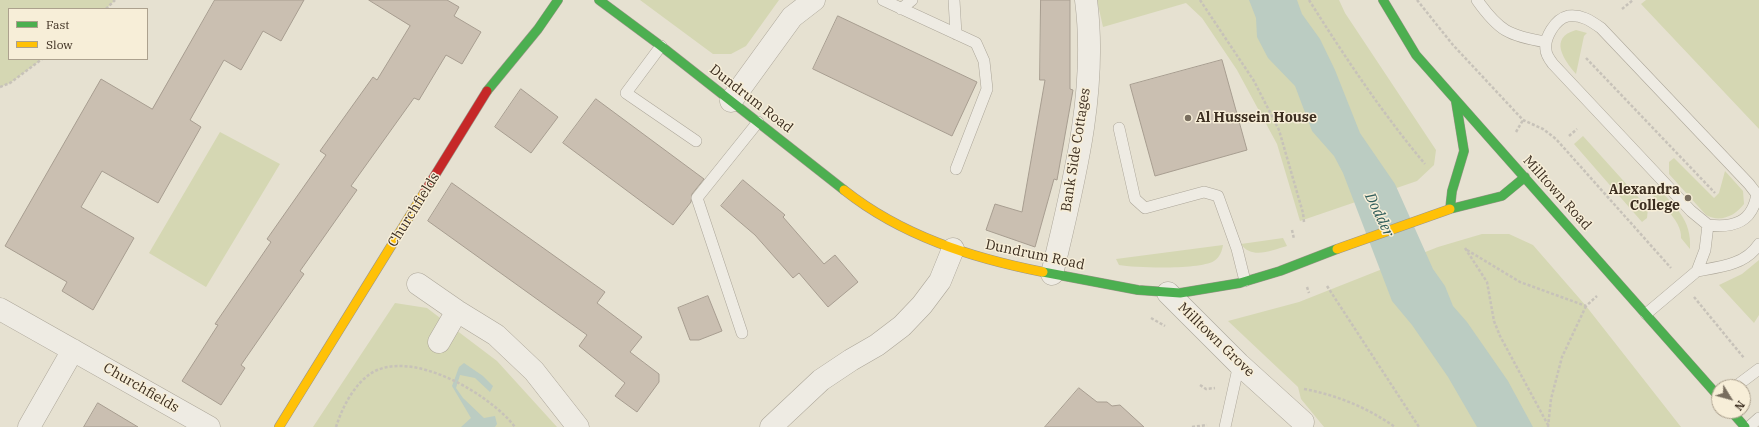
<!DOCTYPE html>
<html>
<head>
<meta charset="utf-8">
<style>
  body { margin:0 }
  #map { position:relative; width:1759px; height:427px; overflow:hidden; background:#e6e1d1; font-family:"IBM Plex Serif",serif }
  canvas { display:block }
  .legend { position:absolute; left:8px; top:8px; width:140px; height:52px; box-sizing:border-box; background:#f7eed8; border:1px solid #aca18e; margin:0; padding:5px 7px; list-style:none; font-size:12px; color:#3c2e20 }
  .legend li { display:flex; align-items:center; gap:8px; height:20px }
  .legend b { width:20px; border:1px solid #aca18e }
  .north { position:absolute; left:1711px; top:379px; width:40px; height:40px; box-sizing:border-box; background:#f7eed8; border:1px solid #aca18e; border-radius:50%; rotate:127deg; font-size:11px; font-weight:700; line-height:16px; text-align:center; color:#3c2e20 }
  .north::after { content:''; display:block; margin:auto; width:14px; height:18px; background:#786d5e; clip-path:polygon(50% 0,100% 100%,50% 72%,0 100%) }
</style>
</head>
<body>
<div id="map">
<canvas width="1759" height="427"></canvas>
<ul class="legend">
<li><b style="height:5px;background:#4caf50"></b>Fast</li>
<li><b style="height:5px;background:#ffc107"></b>Slow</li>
</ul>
<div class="north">N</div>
</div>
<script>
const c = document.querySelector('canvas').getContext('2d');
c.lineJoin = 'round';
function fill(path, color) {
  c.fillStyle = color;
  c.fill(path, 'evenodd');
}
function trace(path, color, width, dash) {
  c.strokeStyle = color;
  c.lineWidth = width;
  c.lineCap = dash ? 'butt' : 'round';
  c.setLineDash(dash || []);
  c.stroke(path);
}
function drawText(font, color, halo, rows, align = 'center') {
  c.font = font + ' "IBM Plex Serif",serif';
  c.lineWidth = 3;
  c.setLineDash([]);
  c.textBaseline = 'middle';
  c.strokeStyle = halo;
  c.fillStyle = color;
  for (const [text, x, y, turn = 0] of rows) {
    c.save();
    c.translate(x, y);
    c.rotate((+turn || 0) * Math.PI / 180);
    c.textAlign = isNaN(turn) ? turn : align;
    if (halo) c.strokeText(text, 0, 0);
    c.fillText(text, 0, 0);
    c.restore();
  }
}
fill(new Path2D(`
  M0 0H115L106 9H9V59H42L10 83 0 87Z
  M640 0H779L746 46 731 54H713Z
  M1097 0H1339L1345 13 1436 150 1434 165 1417 181 1300 221 1277 144 1237 70 1202 18 1186 3 1103 27Z
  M1646 0H1759V129L1641 4Z
  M1576 30 1587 33 1584 36 1576 74C1564 60 1548 38 1576 30Z
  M220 132 280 164 206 287 149 253Z
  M1583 136 1648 208 1647 218 1642 222 1574 144Z
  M1674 158 1714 198 1719 193 1725 171 1743 191 1744 204C1735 216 1720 223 1706 215L1669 174V162Z
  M1643 186H1656C1675 207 1692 219 1690 249L1681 238C1683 220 1655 199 1643 186Z
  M1482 234H1509L1533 245 1586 306 1681 427H1324L1301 399 1298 387 1228 321 1299 302 1438 247Z
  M1283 238 1287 246C1272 250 1252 260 1241 244Z
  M1223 245C1222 251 1220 257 1214 261 1199 270 1137 268 1119 265L1116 259Z
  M1759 260V315L1754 323 1719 285 1742 274Z
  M395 303 427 308 497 361 557 427H313Z`), '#d5d7b3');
fill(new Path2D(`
  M1249 0H1297L1302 14 1320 39 1335 70 1360 133 1395 184 1433 269 1445 286 1453 306 1467 322 1508 381 1533 427H1477L1448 377 1412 325 1392 301 1343 173 1334 156 1312 131 1295 86 1268 58 1257 37 1256 18Z
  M464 363 483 376 493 386 490 392 475 378 460 375 456 388 463 398 484 418 495 416 497 424 495 427H461L471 418 452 386 459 367Z`), '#bbccc2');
const building = new Path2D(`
  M215 0H304L281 41 263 31 241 70 224 60 190 120 201 127 158 203 102 171 81 207 134 238 93 310 62 291 67 282 5 246 101 79 152 109Z
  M369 0H447L459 7 454 16 481 32 462 64 446 55 419 100 414 98 351 186 357 190 300 271 304 274 241 365 245 368 221 405 182 381 218 325 215 324 271 242 267 239 326 155 320 151 373 77 377 80 410 26Z
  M1041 0H1070V89L1073 90 1057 180 1054 179 1035 247 986 230 995 204 1022 212 1045 80H1040Z
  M838 16 977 82 952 136 813 69Z
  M1222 60 1247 150 1155 176 1130 85Z
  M521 89 558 117 531 153 495 127Z
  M596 99 704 179 692 194 691 202 673 225 563 143Z
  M743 180 785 215 783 217 824 264 835 255 858 282 828 307 799 273 793 278 755 235 721 206Z
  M452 183 605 292 597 303 642 337 630 352 659 374V382L637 412 615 396 625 383 579 346 587 335 428 221Z
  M708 296 722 331 699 340H690L678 308Z
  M1079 388 1097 402H1107L1112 406 1120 405 1144 427H1045Z
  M98 403 138 427H84Z`);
fill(building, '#cabfb1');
trace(building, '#a79d90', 1);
const lane = new Path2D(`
  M883 0 976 43 984 61 987 89 956 169
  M954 0 956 34
  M1477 0C1499 31 1509 36 1546 42
  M901 9 912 0
  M661 46 626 93 696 141
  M1119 128 1135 199 1145 208 1204 192 1218 196 1237 249 1245 281
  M1708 225C1733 228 1753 223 1757 193
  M1697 271C1720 267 1745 265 1759 244
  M1646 314 1697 271 1705 250 1708 225 1691 211 1553 64C1550 60 1546 55 1546 50 1544 38 1555 19 1568 16 1581 14 1591 21 1601 28L1749 184 1759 197
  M742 333 697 198 758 122
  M1735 387 1759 369
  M1225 427 1239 364
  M1749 427 1759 418`);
const street = new Path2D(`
  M731 101 792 17 814 0
  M1052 274C1073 185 1098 92 1086 0
  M418 284 457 311 496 335 534 371 578 427
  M1168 293 1239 364 1303 422
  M0 309 209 427
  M439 342 457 311
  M29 427 73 350
  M771 427 821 380 851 360 877 345 902 326 922 305 940 281 953 249`);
const fast = new Path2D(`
  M599 0 661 46 844 190
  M1383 0 1416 55 1719 397
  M487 91 538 29 558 0
  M1456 102 1464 151 1452 191 1450 209 1502 196 1525 177
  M1043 272 1138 290 1180 293 1240 283 1280 271 1337 249
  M1731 411 1745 427`);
const slow = new Path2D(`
  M844 190C902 236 972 258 1043 272
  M279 427 424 193`);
const jam = new Path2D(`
  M424 193 487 91`);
trace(lane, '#aca699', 12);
trace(street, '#aca699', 23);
trace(fast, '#9c9589', 10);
trace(slow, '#9c9589', 10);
trace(jam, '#9c9589', 10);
trace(new Path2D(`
  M1200 0 1254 81 1279 130 1303 213 1304 222
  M1309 0C1345 57 1382 113 1425 164
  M1417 0 1453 45 1523 120 1543 129 1556 139 1671 268
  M106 9 115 0
  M1622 9 1633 0
  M1586 58 1715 193
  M0 87 10 83 42 59
  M1516 132 1523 120
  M1569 136 1577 129
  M1292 230 1294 239
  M1465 248 1487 282 1494 321 1500 336 1548 425
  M1467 250 1520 282 1586 306 1597 296
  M1327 286 1419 427
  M1307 287 1309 293
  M1694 297 1744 358
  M1151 318 1165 326
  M1200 385 1206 389 1215 388
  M1304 389C1337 395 1368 408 1395 427
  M336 427C342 408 353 386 370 374 410 347 490 394 515 427
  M1192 427 1207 425
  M1548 427 1551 399 1562 357 1586 306`), '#c7c2b9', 2.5, [3, 2]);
trace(lane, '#eeebe3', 11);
trace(street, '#eeebe3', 22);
trace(fast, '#4caf50', 9);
trace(slow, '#ffc107', 9);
trace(jam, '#c62828', 9);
const slowBridge = new Path2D(`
  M1337 249 1450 209`);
trace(slowBridge, '#9c9589', 10, []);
trace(slowBridge, '#ffc107', 9);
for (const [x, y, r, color] of [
  [1188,118,4,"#786d5e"],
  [1688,198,4,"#786d5e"]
]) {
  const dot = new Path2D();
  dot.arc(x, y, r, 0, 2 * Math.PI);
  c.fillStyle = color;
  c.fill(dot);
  trace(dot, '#f7eed8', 1.5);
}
drawText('14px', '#3c2e20', '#f7eed8', [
  ["Dundrum Road",751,99,38],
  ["Bank Side Cottages",1076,150,-81],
  ["Milltown Road",1557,193,48],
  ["Churchfields",414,210,-58],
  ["Dundrum Road",1035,255,12],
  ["Milltown Grove",1216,340,44],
  ["Churchfields",141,388,30]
]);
drawText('bold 14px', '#3c2e20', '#f7eed8', [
  ["Al Hussein House",1196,118],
  ["Alexandra",1680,190,"right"],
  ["College",1680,206,"right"]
], 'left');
drawText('italic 15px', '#2f5c5a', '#f7eed8', [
  ["Dodder",1379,215,64]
]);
</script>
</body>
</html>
